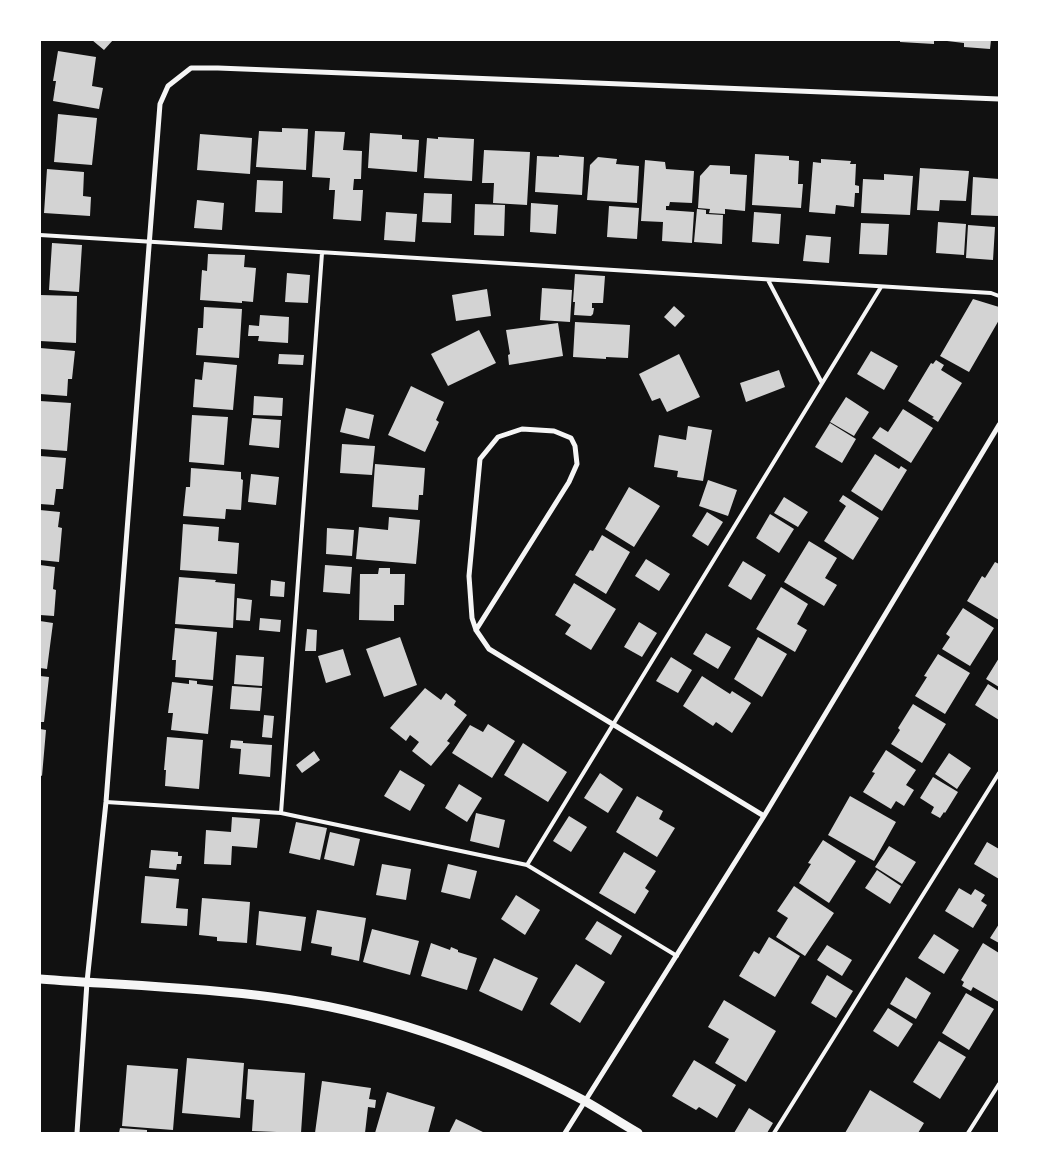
<!DOCTYPE html>
<html>
<head>
<meta charset="utf-8">
<style>
  body { margin:0 }
  #map { position:relative; width:1039px; height:1173px; overflow:hidden; background:#111; font-family:Poppins,sans-serif }
  canvas { display:block }
  .frame { position:absolute; inset:0; border:41px solid #fff; pointer-events:none }
</style>
</head>
<body>
<div id="map">
<canvas width="1039" height="1173"></canvas>
<div class="frame"></div>
</div>
<script>
const c = document.querySelector('canvas').getContext('2d');
c.lineJoin = 'round';
function fill(path, color) {
  c.fillStyle = color;
  c.fill(path, 'evenodd');
}
function trace(path, color, width, dash) {
  c.strokeStyle = color;
  c.lineWidth = width;
  c.lineCap = dash ? 'butt' : 'round';
  c.setLineDash(dash || []);
  c.stroke(path);
}
fill(new Path2D(`
  M92 40H113L104 50Z
  M900 40H934V44L900 42Z
  M947 40H991L990 49 964 47V43L947 41Z
  M58 51 96 57 92 86 103 88 99 109 53 101 56 81H53Z
  M58 114 97 118 92 165 54 162Z
  M282 128 308 129 306 170 256 167 259 131 282 132Z
  M315 131 345 132 343 150 362 151 361 179H354L353 190H363L361 221 333 219 335 190H329L330 178 312 177Z
  M370 133 402 135V139L419 140 417 172 368 168Z
  M200 134 252 138 250 174 197 170Z
  M438 137 474 139 472 181 424 178 427 138 438 139Z
  M484 150 530 152 527 205 493 203 494 183H482Z
  M755 154 789 156V160L799 161 798 184H803L801 208 752 205Z
  M559 155 584 157 582 195 535 192 537 156 559 157Z
  M598 157 617 159 616 164 639 166 637 203 587 200 590 165Z
  M821 159 851 161 850 164H856L855 185 859 186V193H855L854 207 836 205 835 214 809 212 813 162 821 163Z
  M645 160 665 162 666 169 694 171 692 203 670 202 669 206H666V210L694 212 692 243 662 241 663 222 641 221Z
  M710 165 730 166V174L747 175 745 211 725 209V214L709 213 710 209 698 208 700 176Z
  M920 168 969 171 966 201 940 200 939 211 917 210Z
  M47 169 84 172 83 196 91 197 90 216 44 213Z
  M884 174 913 176 910 215 861 213 863 179 884 180Z
  M973 177 999 179V216L971 215Z
  M257 180 283 181 282 213 255 212Z
  M424 193 452 194 451 223 422 222Z
  M197 200 224 203 222 230 194 228Z
  M531 203 558 205 556 234 530 232Z
  M475 204 505 205 504 236 474 235Z
  M609 206 639 208 637 239 607 237Z
  M697 209 706 210V214L723 215 722 244 694 242Z
  M386 212 417 214 415 242 384 240Z
  M754 212 781 214 779 244 752 242Z
  M938 222 966 224 964 255 936 253Z
  M861 223 889 224 887 255 859 254Z
  M968 225 995 227 993 260 966 258Z
  M806 235 831 237 829 263 803 261Z
  M52 243 82 245 79 292 49 290Z
  M208 254 245 255 244 267 256 268 253 302 242 301V303L200 300 202 270 207 271Z
  M287 273 310 275 308 303 285 302Z
  M575 274 605 276 603 303H592V308H594L593 314 591 316 574 315 575 302H573Z
  M542 288 572 290 570 322 540 320Z
  M487 289 491 316 456 321 452 295Z
  M40 295 77 296 76 343 40 341Z
  M973 299 999 307V320L969 372 940 356Z
  M674 306 685 316 675 327 664 317Z
  M204 307 242 309 239 358 196 355 198 328H203Z
  M260 315 289 317 288 343 258 341 259 336H248L249 325 259 326Z
  M575 322 630 325 628 358 606 357V359L573 357Z
  M558 323 563 356 509 365 508 355 510 354 506 330Z
  M479 330 496 363 448 386 431 354Z
  M40 348 75 351 72 379H68L67 396 40 394Z
  M871 351 898 366 884 390 857 374Z
  M279 354 304 355 303 365 278 364Z
  M679 354 700 397 667 412 660 398 652 401 639 374Z
  M936 360 944 365 941 370 962 383 938 422 932 418 934 417 908 401 931 363 933 364Z
  M204 362 237 365 233 410 193 407 195 379 202 380Z
  M779 370 785 387 746 402 740 383Z
  M411 386 444 402 436 420 439 422 425 452 388 435Z
  M254 396 283 398 282 416 253 415Z
  M846 397 869 412 854 436 830 422Z
  M40 401 71 403 67 451 40 449Z
  M346 408 374 415 369 439 340 432Z
  M903 409 933 428 911 463 872 438 880 427 888 432Z
  M192 415 228 417 224 465 189 462Z
  M252 418 281 420 279 448 249 445Z
  M830 423 856 439 842 463 815 447Z
  M688 426 712 430 703 481 677 477 678 471 654 467 659 435 686 440Z
  M342 444 375 446 372 475 340 473Z
  M875 454 899 469 901 466 907 470 882 511 851 491Z
  M40 456 66 458 63 489H56L54 505 40 504Z
  M375 464 425 468 423 495H419L418 510 372 507Z
  M191 468 241 472V479L243 480 241 510 226 509 225 519 183 516 186 487H190Z
  M251 474 279 477 276 505 248 502Z
  M708 480 737 490 728 516 699 506Z
  M629 487 660 506 634 547 605 529Z
  M843 495 879 518 853 560 824 541 846 506 839 501Z
  M784 497 808 512 798 527 774 513Z
  M40 510 60 512 58 527 62 528 59 562 40 560Z
  M707 512 723 522 708 546 692 536Z
  M770 514 794 529 779 553 756 538Z
  M389 517 420 520 416 564 356 559 359 527 388 530Z
  M183 524 219 527 218 541 239 543 237 574 180 570Z
  M327 528 354 530 352 556 326 554Z
  M602 535 630 552 606 594 575 575 590 550 593 551Z
  M809 541 837 558 825 578 837 585 824 606 784 582Z
  M646 559 670 574 659 591 635 576Z
  M743 561 766 575 751 600 728 586Z
  M995 562 999 564V620L967 601 982 576 985 578Z
  M40 565 55 567 53 589 56 590 54 616 40 615Z
  M325 565 352 567 350 594 323 592Z
  M379 568H390V574H405L404 605H394V621L359 620 360 574H378Z
  M179 577 216 580 215 582 235 584 233 628 175 624Z
  M271 580 285 582 284 597 270 596Z
  M574 583 616 609 591 650 565 634 571 625 555 615Z
  M781 587 808 604 797 624 807 630 795 652 756 629Z
  M237 598 252 600 250 621 236 620Z
  M963 608 994 628 970 666 942 649 950 637 946 634Z
  M260 618 281 620 280 632 259 630Z
  M40 621 53 623 47 669 40 668Z
  M639 622 657 633 642 657 624 647Z
  M175 628 217 632 213 680 175 677 176 660H172Z
  M307 629 317 630 316 651H305Z
  M706 633 731 647 718 669 693 654Z
  M400 637 417 685 384 697 366 649Z
  M758 637 787 654 762 697 734 679Z
  M343 649 351 675 326 683 318 656Z
  M938 654 970 673 945 714 915 696 927 677 924 676Z
  M236 655 264 657 262 686 234 684Z
  M671 657 692 670 678 693 656 681Z
  M999 658V687L986 679Z
  M40 676 49 677 44 722H40Z
  M702 676 730 694 732 691 751 703 732 733 716 722 713 726 683 706Z
  M189 680 197 681V684L213 686 208 734 171 730 173 713H168L172 682 189 684Z
  M988 684 999 691V720L975 705Z
  M232 686 262 688 260 711 230 709Z
  M425 688 441 700 446 693 456 701 454 705 467 715 447 741 450 743 431 766 412 751 419 742 410 735 406 741 390 728Z
  M913 704 946 724 922 763 891 744 900 730 898 728Z
  M264 715 274 716 272 738 262 737Z
  M488 724 515 741 492 778 452 753 470 725 483 732Z
  M40 729 46 730 42 776 40 775Z
  M167 737 203 740 199 789 165 786 166 770H164Z
  M231 740 243 741V743L272 745 270 777 239 774 241 749 230 748Z
  M523 743 567 772 548 802 504 775Z
  M886 750 916 770 906 785 914 790 904 806 896 801 891 809 863 792 875 773 872 772Z
  M314 751 320 760 302 773 296 765Z
  M949 753 971 768 957 789 935 774Z
  M400 770 425 785 410 811 384 796Z
  M600 773 623 789 608 813 584 798Z
  M933 777 958 792 945 813 944 812 940 818 931 813 934 807 920 798Z
  M459 784 482 798 467 822 445 808Z
  M637 796 663 811 659 819 675 828 657 857 616 832Z
  M850 796 896 822 874 861 828 835Z
  M476 813 505 820 499 848 470 841Z
  M569 816 587 827 571 852 553 841Z
  M232 817 260 819 257 848 232 846 231 865 204 864 206 830 231 832Z
  M296 822 327 828 320 860 289 853Z
  M330 832 360 839 354 866 324 859Z
  M823 840 856 861 829 903 799 883 811 864 808 863Z
  M987 842 999 849V879L974 864Z
  M889 846 916 862 902 884 875 867Z
  M151 850 178 852V856H182L181 864H177L176 870 149 868Z
  M624 852 656 871 645 888 649 891 635 914 599 893Z
  M382 864 411 869 406 900 376 895Z
  M448 864 477 871 470 899 441 892Z
  M877 870 901 886 890 904 865 888Z
  M145 876 179 879 176 908 188 909 187 926 141 923Z
  M794 886 834 913 805 956 776 937 788 918 777 911Z
  M959 888 971 895 975 889 985 895 981 901 987 905 973 928 945 911Z
  M516 895 540 910 525 935 501 919Z
  M202 898 250 902 247 943 217 941V937L199 935Z
  M317 910 366 918 359 961 331 955 332 947 311 943Z
  M259 911 306 917 301 951 256 945Z
  M597 921 622 936 611 955 585 939Z
  M999 924V943L990 938Z
  M372 929 419 941 410 975 363 962Z
  M934 934 959 950 944 974 918 958Z
  M769 937 800 956 775 997 739 976 754 951 759 954Z
  M431 943 450 950 451 947 458 950V952L477 958 467 990 421 976Z
  M983 943 999 953V1002L973 987 971 991 962 986 964 982 961 980Z
  M827 945 852 960 842 976 817 960Z
  M494 958 538 978 522 1011 479 991Z
  M576 964 605 982 580 1023 550 1004Z
  M827 975 853 991 836 1018 811 1003Z
  M906 977 931 993 916 1019 890 1004Z
  M966 993 994 1009 969 1050 942 1033Z
  M724 1000 776 1031 746 1082 715 1063 729 1039 708 1027Z
  M888 1008 913 1024 898 1047 873 1031Z
  M939 1041 966 1057 940 1099 913 1082Z
  M187 1058 244 1063 240 1118 182 1113Z
  M694 1060 736 1085 717 1118 699 1107 696 1110 672 1096Z
  M127 1065 178 1069 173 1130 122 1126Z
  M248 1069 305 1073 301 1133 252 1131 254 1100 246 1099Z
  M322 1081 371 1088 369 1099 376 1100 375 1108 368 1107 365 1133H315Z
  M870 1090 924 1123 918 1133H845Z
  M387 1092 435 1107 428 1133H375Z
  M749 1108 773 1123 767 1133H734Z
  M456 1119 485 1133H449Z
  M120 1128 147 1130V1133H119Z`), '#d3d3d3');
trace(new Path2D(`
  M40 235 991 293 999 296
  M768 280 822 383
  M106 802 281 813 322 253
  M281 813 527 865 881 287
  M527 865 677 956
  M774 1133 999 773
  M968 1133 999 1084`), '#f5f5f5', 4);
trace(new Path2D(`
  M476 630 569 482 577 464 575 446 571 438 554 431 522 429 498 437 480 459 469 576 472 618 476 630 489 649 764 816
  M77 1133 87 982 106 802 160 104 168 86 191 68H218L999 99
  M565 1133 764 816 999 425`), '#f5f5f5', 5);
trace(new Path2D(`
  M40 979C117 985 194 987 271 997 380 1011 486 1049 583 1100 601 1110 619 1122 638 1133`), '#f5f5f5', 9);
</script>
</body>
</html>
